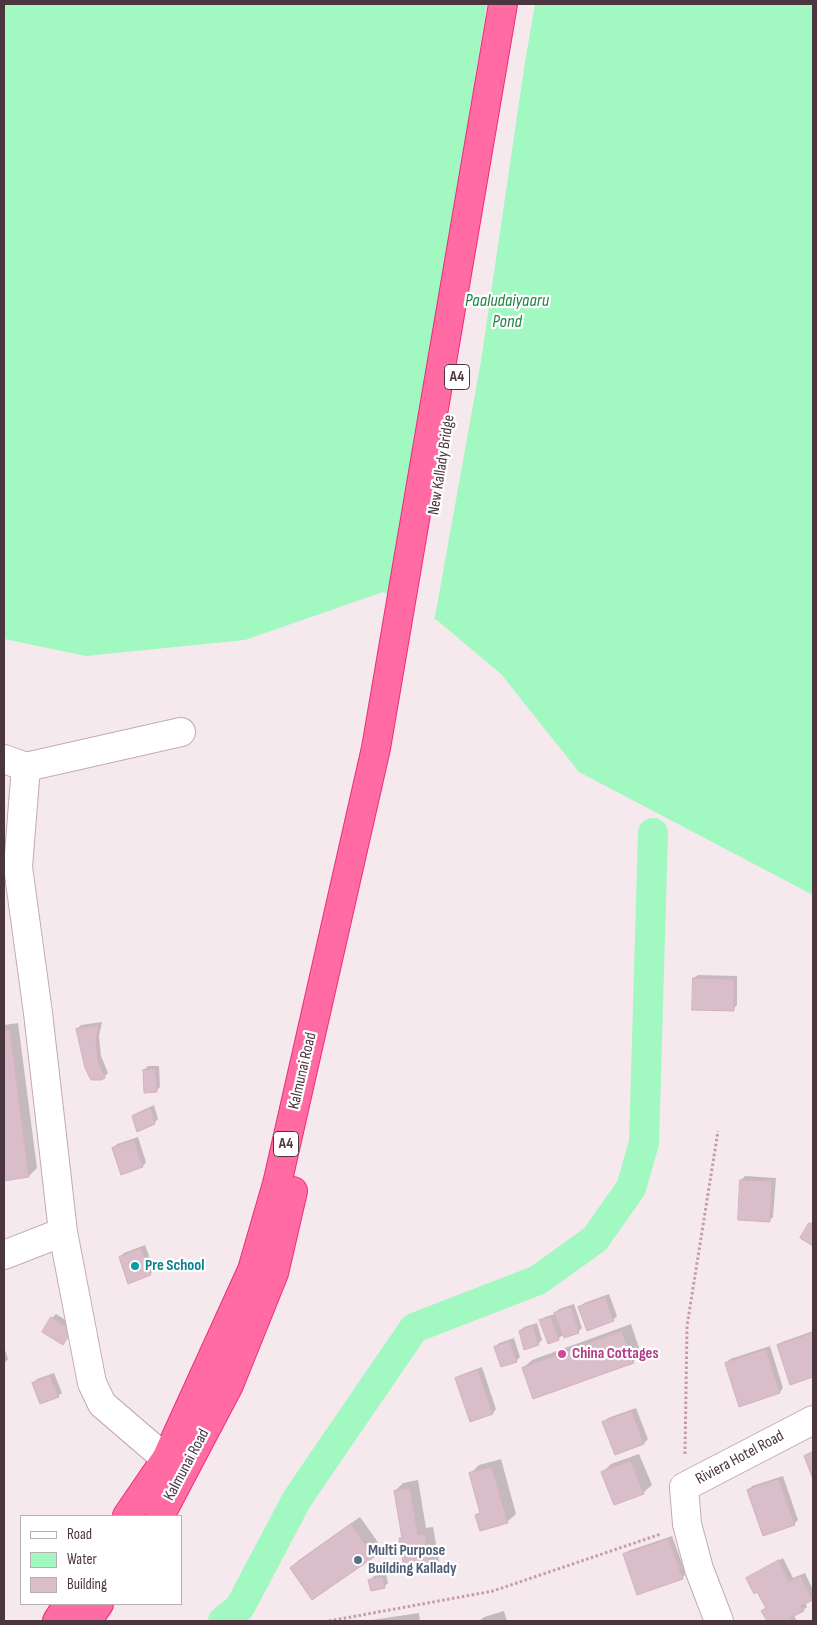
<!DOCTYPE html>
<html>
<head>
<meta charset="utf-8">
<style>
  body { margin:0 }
  #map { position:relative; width:817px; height:1625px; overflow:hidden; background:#f6e9ee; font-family:"Sofia Sans Condensed",sans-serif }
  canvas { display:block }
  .frame { position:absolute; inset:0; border:5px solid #4b363f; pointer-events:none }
  .legend { position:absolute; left:20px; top:1515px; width:162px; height:90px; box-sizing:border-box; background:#fff; border:1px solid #b7afb2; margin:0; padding:6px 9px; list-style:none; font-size:15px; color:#4b363f }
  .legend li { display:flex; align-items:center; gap:10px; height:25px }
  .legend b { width:25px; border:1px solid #b7afb2 }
</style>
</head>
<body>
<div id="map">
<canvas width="817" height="1625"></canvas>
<div class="frame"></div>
<ul class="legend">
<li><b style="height:6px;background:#fff"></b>Road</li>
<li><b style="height:14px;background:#a1f8c1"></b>Water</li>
<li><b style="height:14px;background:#d9bdc9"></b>Building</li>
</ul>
</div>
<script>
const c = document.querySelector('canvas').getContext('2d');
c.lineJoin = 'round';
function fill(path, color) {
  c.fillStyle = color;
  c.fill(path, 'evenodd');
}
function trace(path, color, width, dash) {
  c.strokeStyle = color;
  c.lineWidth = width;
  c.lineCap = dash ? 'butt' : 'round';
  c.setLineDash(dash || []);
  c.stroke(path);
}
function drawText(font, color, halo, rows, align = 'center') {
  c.font = font + ' "Sofia Sans Condensed",sans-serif';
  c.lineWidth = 4.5;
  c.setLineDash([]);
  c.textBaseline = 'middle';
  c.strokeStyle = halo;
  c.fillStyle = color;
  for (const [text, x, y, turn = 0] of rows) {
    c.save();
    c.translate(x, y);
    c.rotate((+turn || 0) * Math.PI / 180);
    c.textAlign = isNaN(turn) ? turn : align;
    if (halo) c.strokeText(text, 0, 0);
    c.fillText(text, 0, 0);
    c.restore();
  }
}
fill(new Path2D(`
  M4 4H813V895L579 772 501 674 438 621 383 592 245 640 86 656 4 639Z`), '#a1f8c1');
fill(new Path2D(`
  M487 4H535L525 62 481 361 434 622 388 597 431 352Z`), '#f6e9ee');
fill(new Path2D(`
  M698 975 737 976V1005L733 1009 694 978Z
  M102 1022 99 1036 101 1056 108 1073 104 1077 77 1029 81 1025Z
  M18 1023 37 1168 29 1176 4 1179V1025Z
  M148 1066H159L160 1087 156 1091 144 1070Z
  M154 1105 158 1119 154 1123 134 1116 137 1113Z
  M138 1137 146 1162 143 1166 113 1148 117 1144Z
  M745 1176 776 1178 773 1217 769 1221 741 1180Z
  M813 1220V1244L802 1238Z
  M145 1245 154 1270 150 1274 120 1257 124 1253Z
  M609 1294 617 1316 613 1320 580 1307 584 1303Z
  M574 1304 582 1328 578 1332 564 1334 558 1339 541 1321 545 1317 555 1314 559 1309Z
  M56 1314 75 1326 63 1343 52 1318Z
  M537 1323 542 1340 538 1344 520 1331 524 1327Z
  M631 1324 641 1354 633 1362 523 1368 532 1360Z
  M813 1331V1375L790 1383 778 1345 782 1342Z
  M514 1338 520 1357 516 1361 495 1347 499 1343Z
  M770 1346 783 1388 780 1392 726 1363 730 1359Z
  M4 1347 8 1359 4 1364Z
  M482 1367 496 1409 493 1413 471 1420 457 1378 461 1375Z
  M54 1373 62 1393 58 1396 34 1383 37 1379Z
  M636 1408 648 1439 644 1443 616 1454 604 1422 608 1418Z
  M813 1451V1475L805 1456Z
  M639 1454 652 1485 643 1493 603 1472 611 1464Z
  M501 1459 516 1514 507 1522 477 1515 481 1511 471 1473 479 1465Z
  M783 1476 798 1520 794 1524 749 1490 752 1486Z
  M418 1480 426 1528 433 1527 439 1561 430 1569 401 1539 403 1537 395 1491 403 1483Z
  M360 1517 382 1548 374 1556 312 1598 291 1568 299 1560Z
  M672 1536 686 1574 682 1578 624 1555 628 1551Z
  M783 1558 793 1578 805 1573 813 1590V1597L805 1602 807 1607 803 1610 794 1615 797 1621H768L763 1611 767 1607 758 1590 748 1579 752 1575Z
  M386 1574 388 1583 384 1587 370 1580 374 1576Z
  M504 1611 507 1621H479L484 1617Z
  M419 1613 420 1621H365Z`), '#0003');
trace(new Path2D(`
  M223 1621 240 1607 297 1499 414 1328 538 1280 595 1239 631 1188 644 1143 653 833`), '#a1f8c1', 30);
const building = new Path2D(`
  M693 978 734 979V1011L692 1010Z
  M99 1025 96 1041 98 1060 105 1078 101 1080H91L85 1068 76 1029Z
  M10 1030 29 1177 4 1181V1031Z
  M156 1069 157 1092 144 1093 143 1070Z
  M151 1108 155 1124 137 1132 132 1116Z
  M134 1140 143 1167 121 1175 112 1148Z
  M740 1180 772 1181 770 1222 738 1220Z
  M809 1223 813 1225V1246L800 1238Z
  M141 1248 151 1275 128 1284 119 1257Z
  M605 1297 614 1321 587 1331 578 1307Z
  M571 1307 579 1333 564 1338 554 1313Z
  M51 1317 72 1330 63 1345 42 1332Z
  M551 1317 559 1340 548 1344 539 1320Z
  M533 1326 539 1345 524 1350 519 1331Z
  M622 1331 634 1363 533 1399 522 1368Z
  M813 1333V1377L790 1385 777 1345Z
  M510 1341 517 1362 501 1367 494 1347Z
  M766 1349 780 1393 739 1407 725 1363Z
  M478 1370 493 1414 470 1422 455 1378Z
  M50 1376 59 1397 40 1404 32 1383Z
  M632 1411 644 1444 615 1455 602 1422Z
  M813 1452V1479L804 1456Z
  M631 1461 644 1494 614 1505 601 1472Z
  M492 1467 508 1523 480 1531 475 1515 480 1513 469 1473Z
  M779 1479 795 1525 763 1536 747 1490Z
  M410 1488 418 1535 425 1534 431 1570 405 1574 399 1538H402L394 1491Z
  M351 1524 374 1557 312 1600 290 1568Z
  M669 1539 683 1579 637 1595 623 1554Z
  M779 1560 789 1581 801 1576 813 1600 801 1606 804 1611 790 1618 792 1621H767L761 1611 766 1608 757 1592 754 1594 746 1578Z
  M383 1577 385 1588 371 1591 368 1580Z`);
fill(building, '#d9bdc9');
trace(building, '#d4b0bf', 1);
const minor = new Path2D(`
  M4 759 26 767 18 867 38 1013 63 1232
  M26 767 181 732
  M4 1255 63 1232 92 1383 102 1404 166 1459
  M719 1621 699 1569 687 1524 684 1487 813 1420`);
const highway = new Path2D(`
  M127 1516 166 1459 252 1270 277 1184 376 748 503 4
  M160 1516 229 1385 274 1273 293 1191
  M57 1621 68 1604
  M87 1621 99 1604`);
trace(minor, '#c3abb4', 30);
trace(highway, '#ed2d7a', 30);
trace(new Path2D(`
  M685 1454 687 1326 718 1131
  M329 1621 493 1591 661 1534`), '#c69aab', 3, [2.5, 2.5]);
trace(minor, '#fff', 28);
trace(highway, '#ff6ba2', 28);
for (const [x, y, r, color] of [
  [135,1266,5,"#0f9aa8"],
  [562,1354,5,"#d1479c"],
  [358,1560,5,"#5c6f8a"]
]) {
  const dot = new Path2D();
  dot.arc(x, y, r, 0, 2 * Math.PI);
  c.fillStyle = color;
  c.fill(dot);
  trace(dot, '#fff', 2);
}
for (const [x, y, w] of [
  [457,377,25],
  [286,1144,25]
]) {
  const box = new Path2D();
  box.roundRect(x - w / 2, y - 12.5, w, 25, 4);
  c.fillStyle = '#fff';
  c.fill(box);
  trace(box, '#4b363f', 1);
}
drawText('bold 15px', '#4b363f', null, [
  ["A4",457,377],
  ["A4",286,1144]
]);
drawText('16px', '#4b363f', '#fff', [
  ["New Kallady Bridge",442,465,-81],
  ["Kalmunai Road",303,1071,-77],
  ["Riviera Hotel Road",740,1458,-28],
  ["Kalmunai Road",187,1465,-62]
]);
drawText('bold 16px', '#0d838f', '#fff', [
  ["Pre School",145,1266]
], 'left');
drawText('bold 16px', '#b23c85', '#fff', [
  ["China Cottages",572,1354]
], 'left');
drawText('bold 16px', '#4e5e75', '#fff', [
  ["Multi Purpose",368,1551],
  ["Building Kallady",368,1569]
], 'left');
drawText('italic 18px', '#1d8545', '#fff', [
  ["Paaludaiyaaru",507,301],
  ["Pond",507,322]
]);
</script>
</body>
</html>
